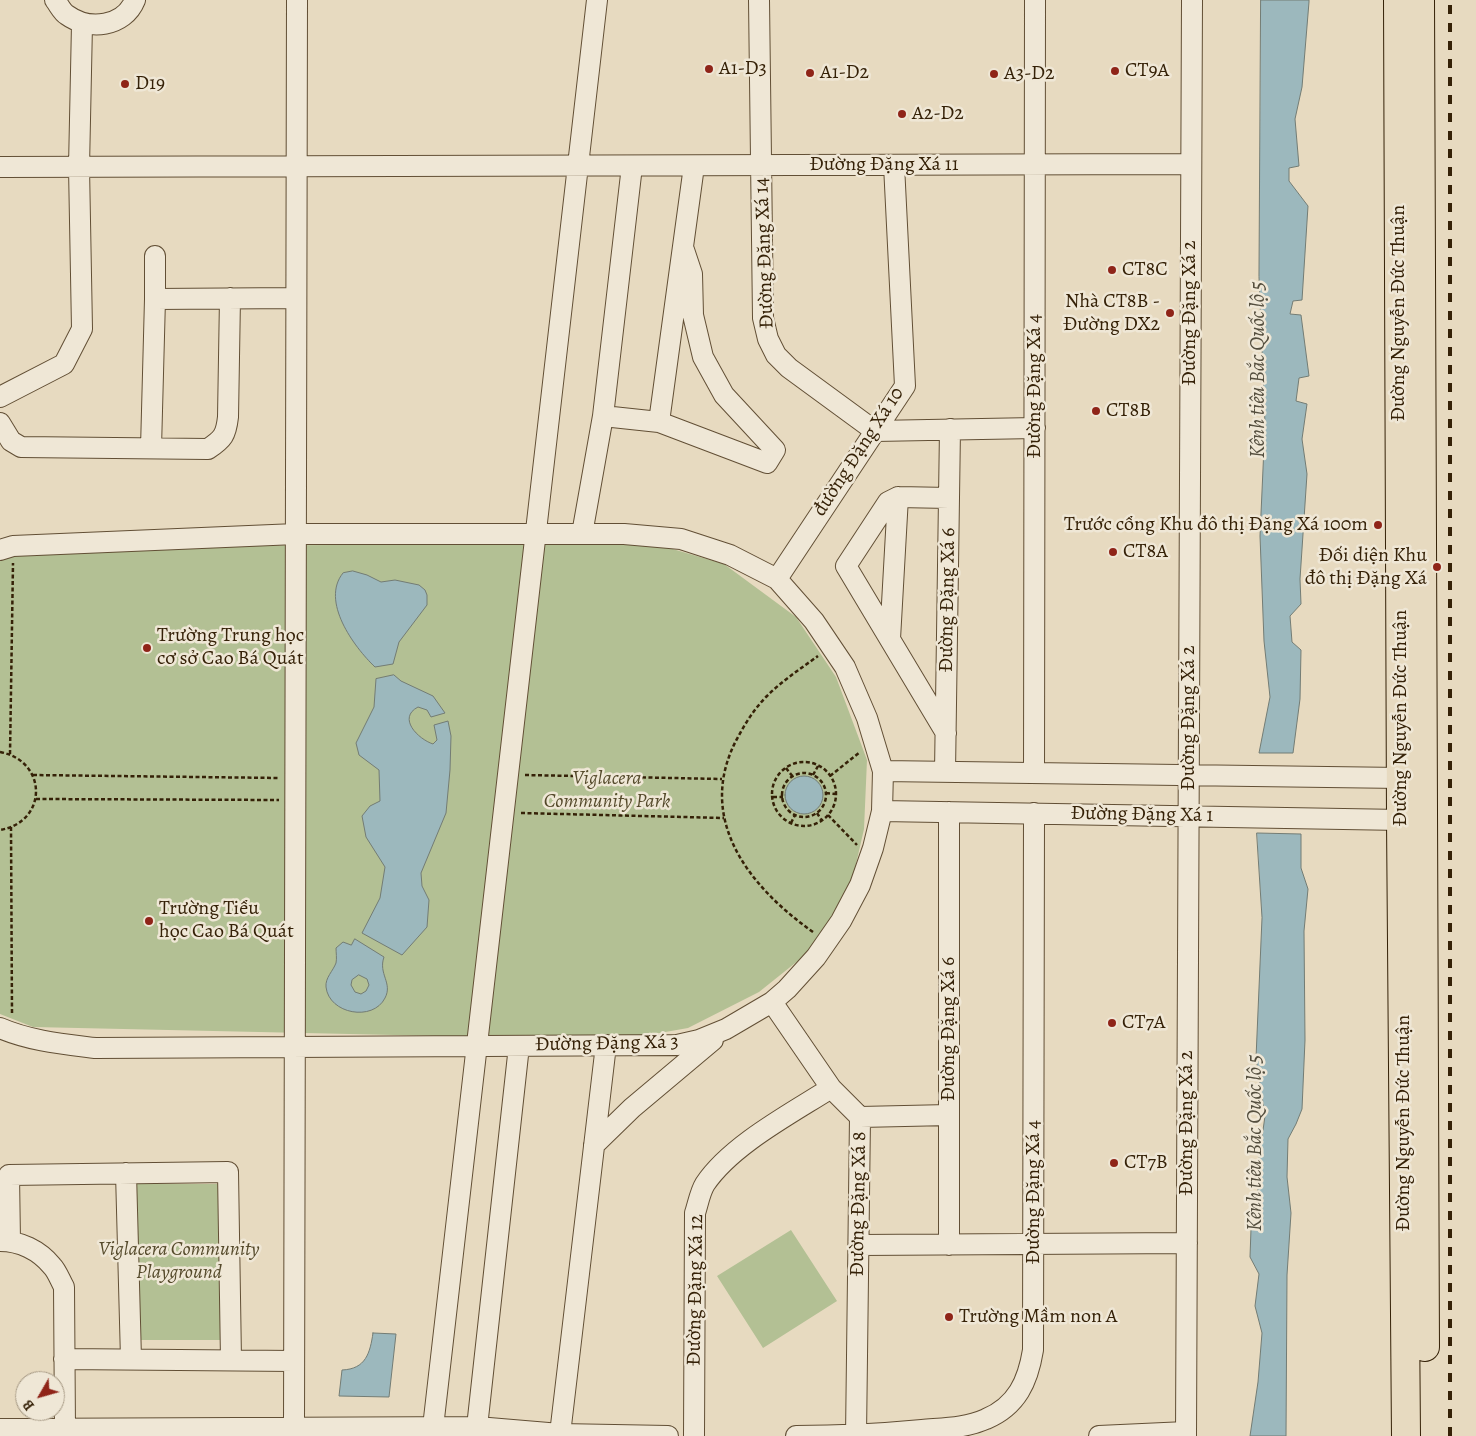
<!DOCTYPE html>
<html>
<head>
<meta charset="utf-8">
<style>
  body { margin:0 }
  #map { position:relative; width:1476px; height:1436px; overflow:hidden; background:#e7dac0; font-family:Alegreya,serif }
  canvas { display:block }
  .north { position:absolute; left:15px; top:1371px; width:50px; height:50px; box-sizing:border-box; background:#efe7d6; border:1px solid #a59883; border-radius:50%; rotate:232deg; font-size:14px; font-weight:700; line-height:20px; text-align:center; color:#352107 }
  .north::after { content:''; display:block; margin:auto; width:18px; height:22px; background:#8f2418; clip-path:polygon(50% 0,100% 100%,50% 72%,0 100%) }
</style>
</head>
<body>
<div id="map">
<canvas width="1476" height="1436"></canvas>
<div class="north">B</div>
</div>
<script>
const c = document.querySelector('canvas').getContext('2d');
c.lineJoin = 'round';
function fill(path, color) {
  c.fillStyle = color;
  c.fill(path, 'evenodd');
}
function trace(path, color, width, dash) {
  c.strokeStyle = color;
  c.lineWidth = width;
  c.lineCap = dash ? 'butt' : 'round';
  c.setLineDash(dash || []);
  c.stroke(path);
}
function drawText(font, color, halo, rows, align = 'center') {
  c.font = font + ' Alegreya,serif';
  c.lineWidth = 5;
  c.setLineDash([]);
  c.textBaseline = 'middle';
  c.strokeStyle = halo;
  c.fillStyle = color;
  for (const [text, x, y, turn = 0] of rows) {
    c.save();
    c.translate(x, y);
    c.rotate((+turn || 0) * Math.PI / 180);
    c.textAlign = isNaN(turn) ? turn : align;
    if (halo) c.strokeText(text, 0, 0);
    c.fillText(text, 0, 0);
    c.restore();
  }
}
fill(new Path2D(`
  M652 543 724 564 796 617 836 677 867 760 864 829 851 886 814 948 759 992 688 1028 620 1040 33 1027 0 1014V554L14 547Z
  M134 1184H221L223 1340H136Z
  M791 1230 837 1301 763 1348 717 1276Z`), '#b3c094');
const water = new Path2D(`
  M1261 0H1309V2L1302 87 1295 119 1299 166 1289 168V181L1308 206 1302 300 1293 301 1290 314 1301 315 1309 376 1299 378 1296 401 1307 404 1302 439 1307 474 1300 579 1301 604 1290 616 1292 642 1301 650 1300 699 1293 753H1259L1270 697 1264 641 1260 536 1265 424 1259 277Z
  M353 571 367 575 381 582 395 580 419 585 425 590 427 595V605L399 642 393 664 375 667C354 647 320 601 343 573Z
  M394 675 401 681 433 696 445 713 431 717 427 710 418 707C397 718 418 739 433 744L437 740 434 725 448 721 451 736 450 770 446 813 421 873 422 886 429 900 427 927 402 955 362 933 380 898 385 867 366 837 362 816 370 806 380 801 379 770 359 755 356 743 374 707 376 679Z
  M785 795a19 19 0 1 1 38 0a19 19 0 1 1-38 0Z
  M1257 833 1301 834V868L1308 889 1304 931 1305 1040 1302 1109 1296 1124 1288 1139 1287 1177 1291 1213 1287 1275 1286 1436H1250L1258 1382 1262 1333 1255 1306 1259 1274 1250 1257 1251 1229 1260 1225 1257 1173 1265 1116 1256 1058 1262 918Z
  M355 939 384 957C378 974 393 983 385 998 373 1022 329 1014 326 987 325 978 333 971 336 963 337 958 336 953 336 948L343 942 351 945ZM359 975 367 979 369 985 366 991 361 994 355 992 351 985 352 980Z
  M373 1333 396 1334 389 1397 339 1396 342 1370C366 1369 370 1353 373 1333Z`);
fill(water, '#9cb8bd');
trace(water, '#737c74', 1);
const minor = new Path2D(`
  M55 0C59 5 62 12 67 15 89 31 124 27 135 0
  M759 0 763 318 768 339 776 355 789 368 875 431 1035 428
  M0 167 1191 164
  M684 250 692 274 693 315 703 357 724 395 775 450 767 463 659 422 694 166
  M155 299 296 298
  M0 397 64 364 82 329 79 167 82 24
  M603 416 659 422
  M0 423 11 441 21 447 208 449C223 439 226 435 228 417L230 298
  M151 448 155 299V256
  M898 497 949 498
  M582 534 603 416 632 166
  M0 550 13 546 296 534H624L681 539 730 555 777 579 814 621 845 667 867 718 883 771 882 811 873 848 860 885 841 921 816 957 787 989 772 1002 726 1029 699 1040 677 1045 95 1048C63 1044 30 1041 0 1028
  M777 579 905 386 894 165
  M890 639 898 497 888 502 846 566 946 733
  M883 771 1401 778
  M945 772 950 429
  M1034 773 1035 0
  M882 811 1401 820
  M949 812V1245
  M772 1002 831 1088 860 1117 856 1436
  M860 1117 949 1115
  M594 1145 632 1108 713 1040
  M126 1173 131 1359
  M0 1241C20 1241 39 1250 52 1266 57 1271 60 1280 64 1287L65 1429
  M10 1241 9 1175 228 1172 231 1360
  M859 1245 1187 1243
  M64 1359 294 1361
  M477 1427 519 1046
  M294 1428 297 0
  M0 1429 477 1427 560 1434 668 1436
  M560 1434 606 1045
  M432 1436 597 0
  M694 1436 695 1213C698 1204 700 1192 705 1184 731 1145 792 1113 831 1088
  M796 1436C839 1436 880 1434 922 1430 944 1428 966 1428 986 1419 1017 1406 1028 1381 1033 1350L1034 813
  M1099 1436 1186 1432
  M1186 1436 1192 0`);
const highway = new Path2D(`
  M1398 0 1401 820 1406 1436
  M1420 0 1425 1347`);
trace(minor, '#624f35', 22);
trace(highway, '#352107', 30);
trace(new Path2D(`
  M0 752C48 761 48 822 0 830
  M10 754 13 563
  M772 794a32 32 0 1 1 64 0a32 32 0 1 1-64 0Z
  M786 768 793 777
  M782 795a22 22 0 1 1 44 0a22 22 0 1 1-44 0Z
  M33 775 279 778
  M525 775 722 779
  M813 775 818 766
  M830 776 860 752
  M826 793 836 794
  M773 797H783
  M36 799 279 800
  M521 813 724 818
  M817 813 822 821
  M828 815 857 845
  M791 823 795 815
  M11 827 12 1014
  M813 932C748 886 694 817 738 737 746 722 755 708 767 696 782 681 800 669 818 656`), '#352107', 2.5, [4, 2.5]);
trace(minor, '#efe7d6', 20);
trace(highway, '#e7dac0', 28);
trace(new Path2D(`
  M1450 1436V0`), '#352107', 4, [9, 9]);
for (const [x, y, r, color] of [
  [709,69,5,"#8f2418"],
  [1115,71,5,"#8f2418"],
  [810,73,5,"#8f2418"],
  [994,74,5,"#8f2418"],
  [125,84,5,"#8f2418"],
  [902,114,5,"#8f2418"],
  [1112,270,5,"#8f2418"],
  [1170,313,5,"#8f2418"],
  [1096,411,5,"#8f2418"],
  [1378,525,5,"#8f2418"],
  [1113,552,5,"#8f2418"],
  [1437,567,5,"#8f2418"],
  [147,648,5,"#8f2418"],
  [149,921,5,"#8f2418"],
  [1112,1023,5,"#8f2418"],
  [1114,1163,5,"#8f2418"],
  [949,1317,5,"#8f2418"]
]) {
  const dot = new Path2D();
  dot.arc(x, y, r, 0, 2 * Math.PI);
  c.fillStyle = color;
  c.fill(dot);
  trace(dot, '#efe7d6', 2);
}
drawText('20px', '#352107', '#efe7d6', [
  ["A1-D3",719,69],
  ["CT9A",1125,71],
  ["A1-D2",820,73],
  ["A3-D2",1004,74],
  ["D19",135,84],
  ["A2-D2",912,114],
  ["CT8C",1122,270],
  ["Nhà CT8B -",1160,302,"right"],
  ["Đường DX2",1160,325,"right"],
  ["CT8B",1106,411],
  ["Trước cổng Khu đô thị Đặng Xá 100m",1368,525,"right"],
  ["CT8A",1123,552],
  ["Đối diện Khu",1427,556,"right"],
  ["đô thị Đặng Xá",1427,579,"right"],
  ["Trường Trung học",157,636],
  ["cơ sở Cao Bá Quát",157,659],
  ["Trường Tiểu",159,909],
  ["học Cao Bá Quát",159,932],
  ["CT7A",1122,1023],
  ["CT7B",1124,1163],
  ["Trường Mầm non A",959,1317]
], 'left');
drawText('20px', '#352107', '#efe7d6', [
  ["Đường Đặng Xá 11",884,165],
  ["Đường Đặng Xá 14",765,253,-92],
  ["Đường Đặng Xá 2",1190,313,-90],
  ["Đường Nguyễn Đức Thuận",1399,313,-90],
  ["Đường Đặng Xá 4",1035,386,-90],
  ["đường Đặng Xá 10",859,452,-57],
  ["Đường Đặng Xá 6",948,600,-89],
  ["Đường Đặng Xá 2",1189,718,-90],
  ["Đường Nguyễn Đức Thuận",1401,718,-90],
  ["Đường Đặng Xá 1",1142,815,1],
  ["Đường Đặng Xá 6",949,1029,-90],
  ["Đường Đặng Xá 3",607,1044,-1],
  ["Đường Đặng Xá 2",1187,1123,-90],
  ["Đường Nguyễn Đức Thuận",1404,1123,-90],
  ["Đường Đặng Xá 4",1034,1192,-90],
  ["Đường Đặng Xá 8",859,1204,-89],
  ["Đường Đặng Xá 12",696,1290,-89]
]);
drawText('italic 20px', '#54492a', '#efe7d6', [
  ["Viglacera",607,779],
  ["Community Park",607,802],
  ["Viglacera Community",179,1250],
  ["Playground",179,1273]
]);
drawText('italic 21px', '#544e3e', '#efe7d6', [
  ["Kênh tiêu Bắc Quốc lộ 5",1259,370,-90],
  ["Kênh tiêu Bắc Quốc lộ 5",1256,1143,-90]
]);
</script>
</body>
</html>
